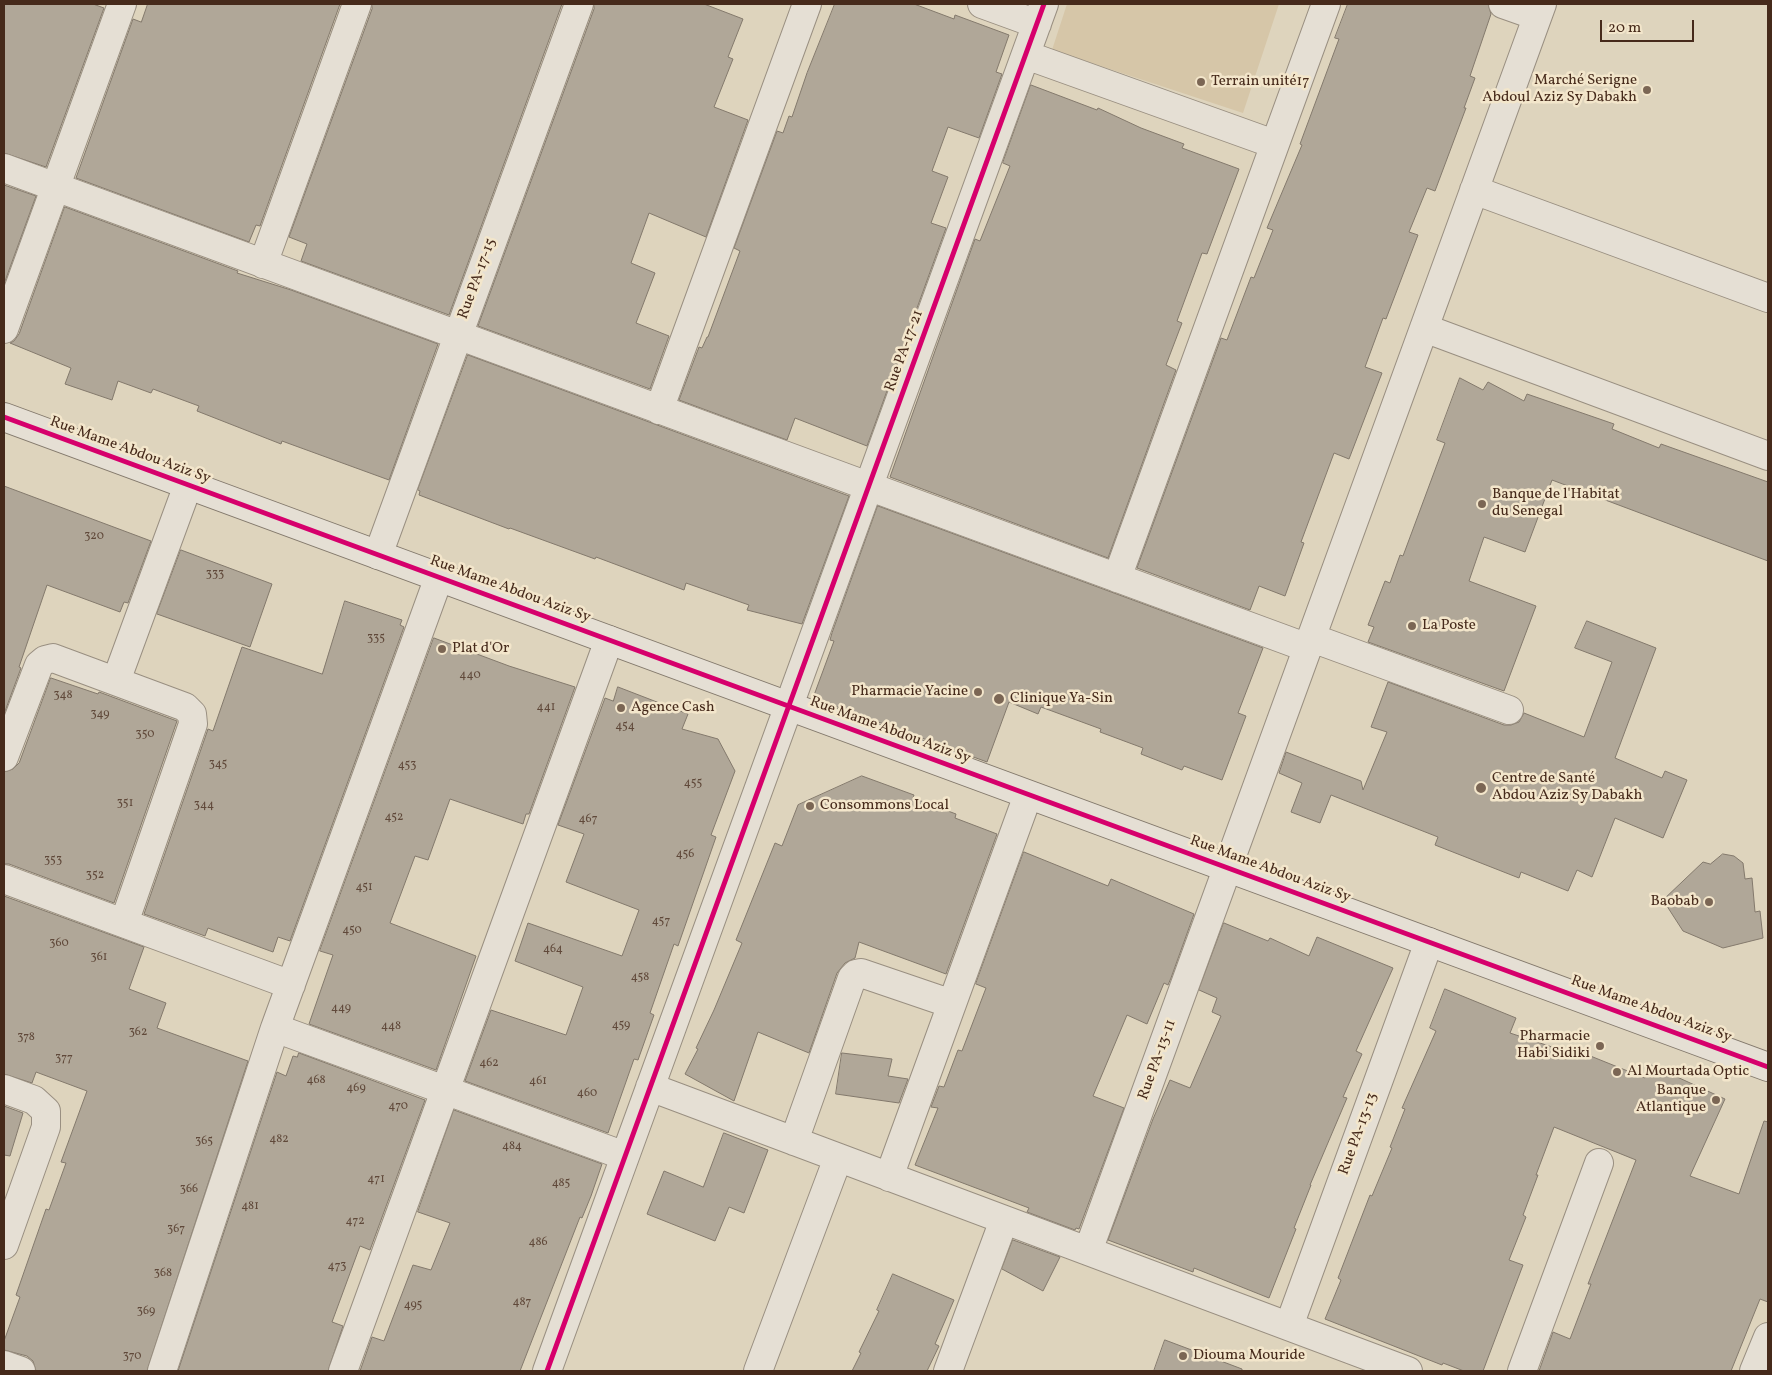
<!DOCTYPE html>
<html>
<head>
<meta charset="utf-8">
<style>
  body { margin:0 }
  #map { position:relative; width:1772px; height:1375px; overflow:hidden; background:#ded4bd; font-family:Vollkorn,serif }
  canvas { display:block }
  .frame { position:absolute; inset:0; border:5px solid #462a1b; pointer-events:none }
  .scale { position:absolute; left:1600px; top:20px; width:94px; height:22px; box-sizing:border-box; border:2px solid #462a1b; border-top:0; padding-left:6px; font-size:15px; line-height:18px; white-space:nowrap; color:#462a1b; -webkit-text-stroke:4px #f3e6cb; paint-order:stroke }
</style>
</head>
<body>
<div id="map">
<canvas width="1772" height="1375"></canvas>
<div class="frame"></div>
<div class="scale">20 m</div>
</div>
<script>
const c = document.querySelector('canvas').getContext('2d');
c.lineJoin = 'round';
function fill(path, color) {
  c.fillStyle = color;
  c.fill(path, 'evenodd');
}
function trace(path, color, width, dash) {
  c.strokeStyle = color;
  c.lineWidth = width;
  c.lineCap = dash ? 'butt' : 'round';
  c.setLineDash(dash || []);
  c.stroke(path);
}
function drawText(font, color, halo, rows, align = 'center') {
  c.font = font + ' Vollkorn,serif';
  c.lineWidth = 5;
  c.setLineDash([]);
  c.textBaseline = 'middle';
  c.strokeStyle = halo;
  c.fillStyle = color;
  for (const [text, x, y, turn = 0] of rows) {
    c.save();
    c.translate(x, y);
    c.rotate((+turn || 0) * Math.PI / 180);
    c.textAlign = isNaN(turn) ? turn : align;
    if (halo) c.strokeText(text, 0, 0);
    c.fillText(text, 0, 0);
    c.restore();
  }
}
fill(new Path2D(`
  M1067 4H1279L1243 113 1052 50Z`), '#d6c6a8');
const building = new Path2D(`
  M4 4H93L104 8 46 167 4 153Z
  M148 4H340L260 226 256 225 249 242 76 178 133 19 141 22Z
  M372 4H562L449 315 301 261 307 244 289 237 372 9Z
  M594 4H704L743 19 728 57 733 59 714 107 748 120 706 237 649 213 631 263 655 273 636 323 669 336 650 389 478 326 594 9Z
  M835 4H914L954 19 955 15 1009 35 996 72 1002 74 979 138 948 127 932 171 948 177 931 223 946 228 867 446 795 418 787 440 679 400 699 347 702 348 707 337H708L740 251 734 248 777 131 783 133 789 116 792 117 807 73Z
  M1348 4H1488L1491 14 1470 76 1475 78 1464 108H1466L1435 191 1427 188 1409 232 1418 235 1386 319 1383 318 1365 367 1382 373 1349 459 1334 453 1301 542 1304 543 1285 596 1259 586 1250 610 1137 568 1221 338 1227 340 1251 277 1254 278 1273 230 1267 228 1302 145 1300 144 1339 39 1335 38Z
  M1031 85 1097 110 1098 108 1141 128 1184 144 1182 148 1239 169 1207 254 1202 253 1177 321 1182 323 1166 365 1176 370 1108 558 890 477 975 239 980 241 1010 166 1003 163Z
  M4 185 36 196 4 284Z
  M65 207 238 271 237 273 291 290 438 344 389 480 282 441 281 444 197 411 199 406 153 389 151 393 118 381 112 400 65 384 71 368 10 343 14 341 19 334Z
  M468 355 849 496 802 624 747 610 749 605 686 583 684 590 596 557 595 559 510 528 509 529 419 495 420 491 418 490Z
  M1460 378 1483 390 1488 382 1524 401 1527 394 1614 424 1612 429 1659 448 1661 444 1768 482V561L1552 480 1525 552 1484 537 1469 581 1536 606 1504 691 1368 642 1374 627 1368 625 1385 581 1390 583 1400 555 1403 556 1445 443 1437 440Z
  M4 486 151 541 128 603 124 602 120 612 47 585 19 667 21 668 4 714Z
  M878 506 1263 648 1238 713 1246 716 1222 780 1184 766 1182 770 1141 754 1143 748 1100 732 1101 729 1041 707 1038 714 1009 702 987 762 813 698 834 641 830 640 832 633Z
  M181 550 272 584 250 647 157 614Z
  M345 601 402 620 400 625 404 627 290 941 278 937 273 952 208 928 205 936 144 914 208 729 213 731 242 647 322 674Z
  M1587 621 1656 648 1615 758 1662 778 1665 771 1687 780 1663 838 1615 818 1592 877 1577 870 1568 891 1521 872 1519 878 1435 845 1438 837 1331 795 1320 823 1291 812 1302 783 1279 773 1286 752 1361 781 1363 790 1387 732 1371 727 1388 682 1504 725H1511L1519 722 1524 713 1584 737 1612 662 1575 648Z
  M434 638 509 666 575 687 529 814H526L523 824 450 799 428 860 415 856 390 923 476 956 436 1070 309 1024 333 955 320 951Z
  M51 678 98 694 99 692 177 721 114 903 9 864H4V772L13 769 19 763Z
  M618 687 688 714 682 729 718 739 735 771 711 835 716 837 678 946 674 944 650 1013 654 1015 638 1060 634 1059 608 1133 465 1081 491 1010 566 1035 583 987 515 961 528 923 622 956 639 910 566 882 584 834 558 825 605 698 613 701Z
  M862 776 914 795 913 798 956 814 955 818 997 834 946 974 859 942 855 958 845 963 837 973 809 1053 758 1032 734 1101 685 1074 698 1049 696 1048 714 1010 742 943 736 940 775 843 782 846 798 805Z
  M1024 852 1108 886 1111 879 1194 914 1171 978 1168 985 1164 983 1147 1024 1127 1015 1093 1096 1124 1108 1079 1229 1076 1228 1075 1230 1027 1212 1029 1208 915 1165 938 1108 931 1107 939 1086 944 1087 958 1050 962 1051 986 988 976 984Z
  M1723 854 1734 856 1743 863 1745 879 1752 878 1755 912 1760 911 1763 938 1723 948 1683 931 1663 900 1703 862 1710 864Z
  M4 896 144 947 129 989 166 1003 157 1028 248 1061 147 1371H36L33 1361 27 1356 4 1350V1341L20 1297 16 1295 46 1209 49 1210 66 1163 61 1162 87 1091 36 1072 32 1083 4 1074Z
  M1224 923 1268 941 1270 938 1309 956 1317 937 1393 968 1356 1051 1362 1054 1343 1097 1347 1098 1310 1185H1311L1294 1228 1296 1229 1269 1298 1194 1268 1193 1272 1108 1240 1153 1119 1170 1080 1190 1088 1221 1016 1212 1012 1217 998 1199 990Z
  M1445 989 1516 1018 1510 1033 1582 1057 1583 1053 1645 1078 1651 1065 1725 1099 1690 1176 1739 1194 1764 1121 1768 1122V1302L1760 1299 1731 1371H1539L1553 1332 1570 1339 1591 1284H1588L1636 1160 1554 1127 1536 1175H1538L1523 1215 1526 1217 1509 1260 1523 1265 1483 1371H1464L1443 1363 1442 1365 1325 1319 1341 1280 1338 1278 1370 1195 1372 1196 1392 1148 1390 1147 1405 1109 1402 1108 1436 1031 1430 1028Z
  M299 1053 425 1100 370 1250 360 1246 332 1322 343 1326 328 1371H178L277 1072 286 1076 293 1056 297 1057Z
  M842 1053 892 1059 888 1076 908 1079 899 1103 836 1094Z
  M4 1106 23 1113 10 1156 4 1155Z
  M454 1110 602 1164 591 1196 582 1218 580 1217 520 1371H360L372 1337 384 1341 413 1265 431 1270 450 1223 418 1212Z
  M724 1133 768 1150 744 1213 729 1207 715 1241 647 1214 664 1171 703 1187Z
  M1013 1240 1060 1257 1043 1291 1002 1269Z
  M893 1274 954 1300 935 1344 939 1346 927 1371H852L861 1353 859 1352 879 1311 877 1310Z
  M1165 1340 1242 1369V1371H1154Z`);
fill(building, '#b0a798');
trace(building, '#83796c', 1);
const street = new Path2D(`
  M982 4 1037 24
  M1503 4 1537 16
  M1026 55 1274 144
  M4 168 1308 648
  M1474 190 1768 298
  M263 264 357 4
  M1424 328 1768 456
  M4 329 122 4
  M659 410 807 4
  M378 555 579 4
  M1117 578 1326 4
  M1312 638 1509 710
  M116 681 188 485
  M4 757 39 665 45 660 53 658 185 707 192 714 193 724 124 923
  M4 879 291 985
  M275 1028 625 1156
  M650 1087 1408 1371
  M4 1089 34 1100 46 1111V1127L4 1245
  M794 1141 852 978 856 974 861 973 952 1004
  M889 1177 1028 795
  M1088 1251 1542 4
  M1289 1326 1429 942
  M4 1365 21 1371
  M162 1371 275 1028 439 577
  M343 1371 609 640
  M547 1371 1044 4
  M758 1371 838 1158
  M948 1371 1004 1220
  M1522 1371 1599 1163
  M1754 1371 1768 1337`);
const secondary = new Path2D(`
  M4 417 1768 1067`);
trace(street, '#998f81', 30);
trace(secondary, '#83796c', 30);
trace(street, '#e5dfd4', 28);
trace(secondary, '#e5dfd4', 28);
trace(new Path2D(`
  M4 417 1768 1067
  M547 1371 1044 4`), '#d6006c', 5);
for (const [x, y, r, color] of [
  [1201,82,5,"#7b6654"],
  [1647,90,5,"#7b6654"],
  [1482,504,5,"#7b6654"],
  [1412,626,5,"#7b6654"],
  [442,649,5,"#7b6654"],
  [978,692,5,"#7b6654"],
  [999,699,6,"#7b6654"],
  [621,708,5,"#7b6654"],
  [1481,788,6,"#7b6654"],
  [810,806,5,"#7b6654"],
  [1709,902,5,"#7b6654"],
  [1600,1046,5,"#7b6654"],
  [1617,1072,5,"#7b6654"],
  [1716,1100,5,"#7b6654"],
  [1183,1356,5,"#7b6654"]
]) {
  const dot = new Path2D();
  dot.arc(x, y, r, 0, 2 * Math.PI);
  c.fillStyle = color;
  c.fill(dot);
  trace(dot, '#f3e6cb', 2);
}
drawText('12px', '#60493a', null, [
  ["320",94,537],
  ["333",215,575],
  ["335",376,639],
  ["440",470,676],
  ["348",63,696],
  ["441",546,708],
  ["349",100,715],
  ["454",625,727],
  ["350",145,735],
  ["345",218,765],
  ["453",407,766],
  ["455",693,784],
  ["351",125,804],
  ["344",204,806],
  ["452",394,818],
  ["467",588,820],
  ["456",685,855],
  ["353",53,861],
  ["352",95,876],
  ["451",364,888],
  ["457",661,922],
  ["450",352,931],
  ["360",59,944],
  ["464",553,950],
  ["361",99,958],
  ["458",640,978],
  ["449",341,1009],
  ["459",621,1026],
  ["448",391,1027],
  ["362",138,1033],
  ["378",26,1038],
  ["377",64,1059],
  ["462",489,1064],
  ["468",316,1081],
  ["461",538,1082],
  ["469",356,1089],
  ["460",587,1094],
  ["470",398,1107],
  ["482",279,1140],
  ["365",204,1142],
  ["484",512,1147],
  ["471",376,1180],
  ["485",561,1184],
  ["366",189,1190],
  ["481",250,1207],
  ["472",355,1222],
  ["367",176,1230],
  ["486",538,1243],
  ["473",337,1267],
  ["368",163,1274],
  ["487",522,1303],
  ["495",413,1306],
  ["369",146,1312],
  ["370",132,1357]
]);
drawText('15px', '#462a1b', '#f3e6cb', [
  ["Marché Serigne",1637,81,"right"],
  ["Abdoul Aziz Sy Dabakh",1637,98,"right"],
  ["Terrain unité17",1211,82],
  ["Banque de l'Habitat",1492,495],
  ["du Senegal",1492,512],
  ["La Poste",1422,626],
  ["Plat d'Or",452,649],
  ["Pharmacie Yacine",968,692,"right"],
  ["Clinique Ya-Sin",1010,699],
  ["Agence Cash",631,708],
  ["Centre de Santé",1492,779],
  ["Abdou Aziz Sy Dabakh",1492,796],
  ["Consommons Local",820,806],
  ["Baobab",1699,902,"right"],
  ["Pharmacie",1590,1037,"right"],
  ["Habi Sidiki",1590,1054,"right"],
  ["Al Mourtada Optic",1627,1072],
  ["Banque",1706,1091,"right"],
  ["Atlantique",1706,1108,"right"],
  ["Diouma Mouride",1193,1356]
], 'left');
drawText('15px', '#462a1b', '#f3e6cb', [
  ["Rue PA-17-15",478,279,-70],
  ["Rue PA-17-21",905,351,-70],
  ["Rue Mame Abdou Aziz Sy",130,451,20],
  ["Rue Mame Abdou Aziz Sy",510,590,20],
  ["Rue Mame Abdou Aziz Sy",890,731,20],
  ["Rue Mame Abdou Aziz Sy",1270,870,20],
  ["Rue Mame Abdou Aziz Sy",1651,1010,20],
  ["Rue PA-13-11",1158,1060,-70],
  ["Rue PA-13-13",1359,1134,-70]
]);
</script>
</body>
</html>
